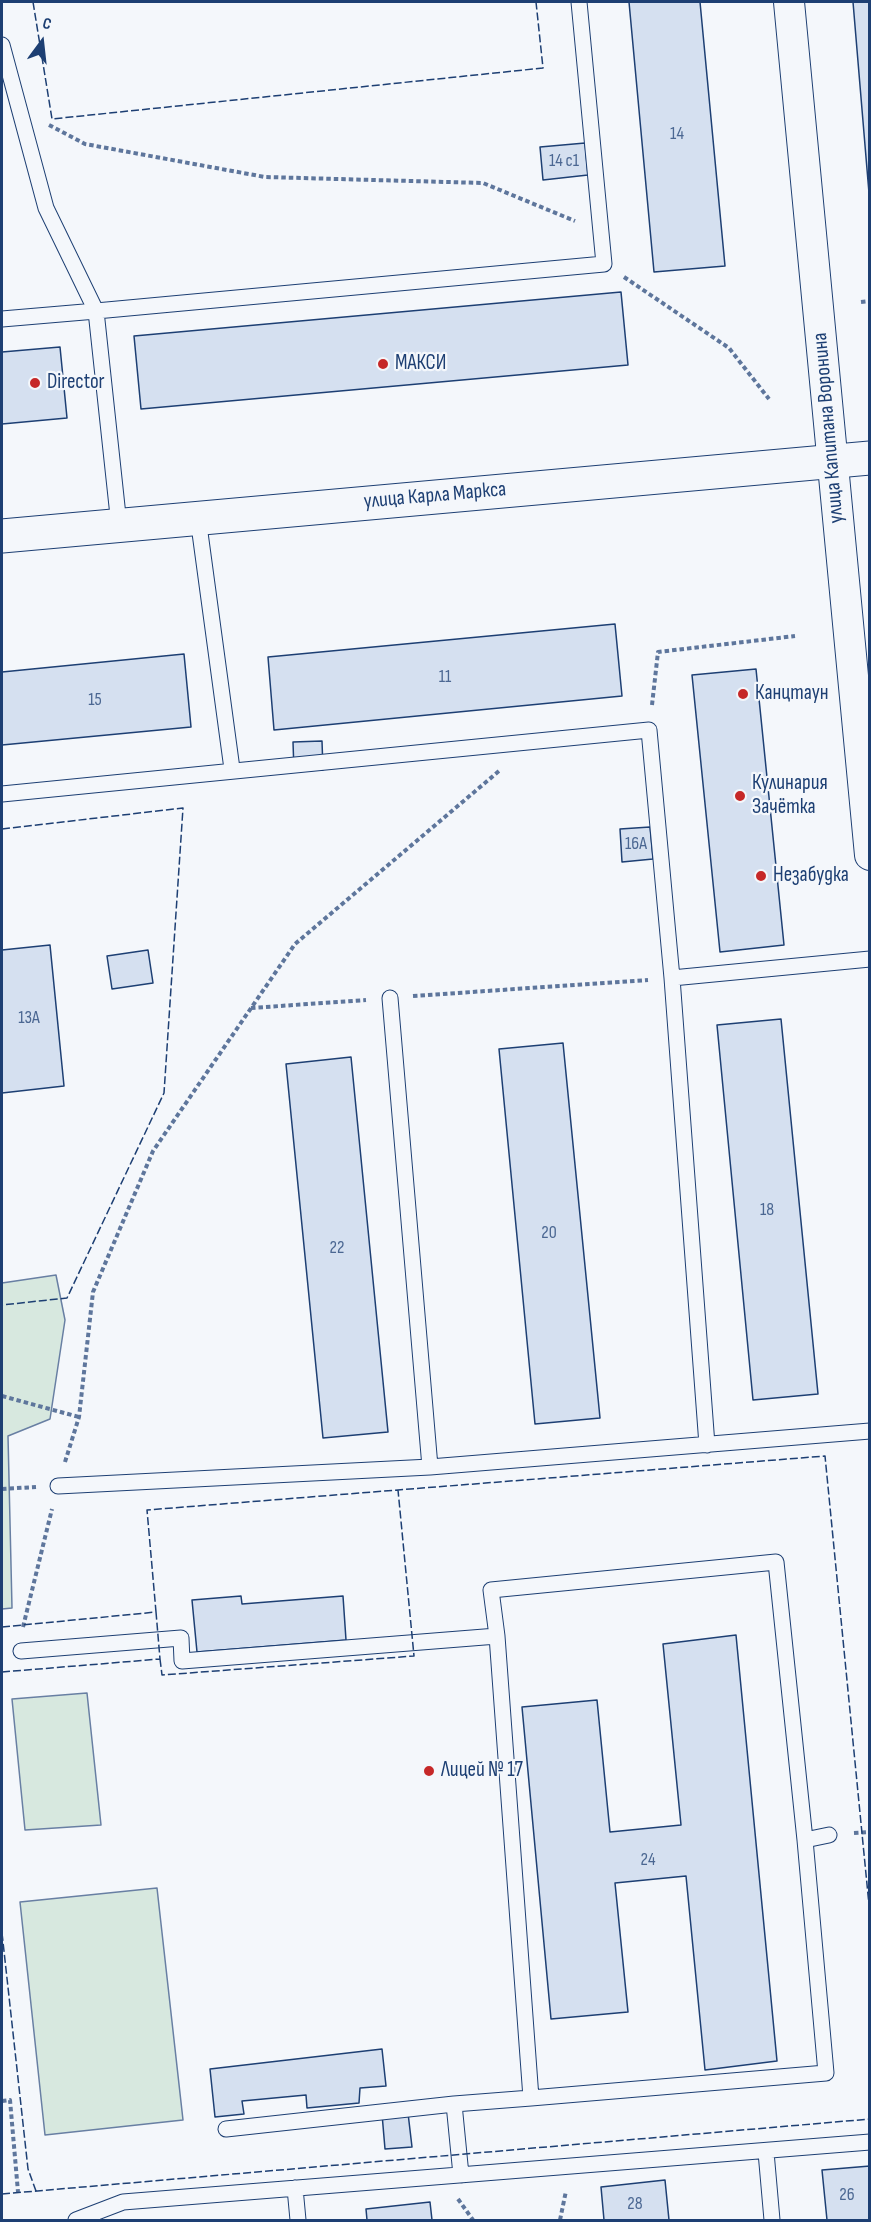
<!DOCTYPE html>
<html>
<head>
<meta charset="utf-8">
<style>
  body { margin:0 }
  #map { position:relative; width:871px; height:2222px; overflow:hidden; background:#f4f7fb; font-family:"Sofia Sans Condensed",sans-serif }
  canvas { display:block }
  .frame { position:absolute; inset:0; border:3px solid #1d3f73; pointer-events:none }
  .north { position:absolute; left:12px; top:12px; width:60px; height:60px; -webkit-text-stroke:4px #f4f7fb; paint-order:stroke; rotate:15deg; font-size:16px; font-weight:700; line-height:24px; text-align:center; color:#1d3f73 }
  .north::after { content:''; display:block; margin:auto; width:21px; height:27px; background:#1d3f73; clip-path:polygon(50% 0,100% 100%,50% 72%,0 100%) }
</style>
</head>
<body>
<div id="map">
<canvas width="871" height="2222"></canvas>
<div class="frame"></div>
<div class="north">С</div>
</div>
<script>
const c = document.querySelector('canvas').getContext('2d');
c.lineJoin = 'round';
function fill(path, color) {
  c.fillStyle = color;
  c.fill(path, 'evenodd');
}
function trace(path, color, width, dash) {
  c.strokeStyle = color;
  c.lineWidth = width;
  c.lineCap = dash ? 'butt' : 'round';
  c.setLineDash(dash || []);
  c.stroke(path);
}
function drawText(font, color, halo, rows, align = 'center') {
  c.font = font + ' "Sofia Sans Condensed",sans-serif';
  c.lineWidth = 4.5;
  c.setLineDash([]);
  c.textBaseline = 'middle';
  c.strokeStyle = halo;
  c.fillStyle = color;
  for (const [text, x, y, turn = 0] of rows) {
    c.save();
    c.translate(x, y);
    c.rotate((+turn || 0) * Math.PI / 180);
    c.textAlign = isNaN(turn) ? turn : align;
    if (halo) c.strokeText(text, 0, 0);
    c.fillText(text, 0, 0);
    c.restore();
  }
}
const green = new Path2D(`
  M56 1275 65 1320 50 1419 8 1436 12 1608 2 1609V1283Z
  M87 1693 101 1825 25 1830 12 1699Z
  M157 1888 183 2120 45 2135 20 1902Z`);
fill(green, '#d7e8df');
trace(green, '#687fa3', 1.5);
const building = new Path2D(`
  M629 2H700L725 266 654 272Z
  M853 2H870V205Z
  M585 143 588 175 543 180 540 147Z
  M621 292 628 365 141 409 134 336Z
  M60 347 67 418 2 424V352Z
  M615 624 622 696 274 730 268 657Z
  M184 654 191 727 2 745V672Z
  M756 669 784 945 720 952 692 675Z
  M322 741 323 770 294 771 293 742Z
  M650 827 653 859 622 862 620 829Z
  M50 945 64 1086 2 1093V950Z
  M148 950 153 983 112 989 107 956Z
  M781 1019 818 1394 753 1400 717 1025Z
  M563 1043 600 1418 535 1424 499 1049Z
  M351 1057 388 1432 323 1438 286 1064Z
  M241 1596 242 1604 343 1596 346 1640 197 1652 192 1600Z
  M736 1635 777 2061 705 2070 686 1876 615 1883 628 2012 551 2019 522 1707 597 1700 610 1832 681 1825 663 1644Z
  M382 2049 386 2086 360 2088 359 2103 307 2108 306 2095 242 2101 244 2114 215 2117 210 2069Z
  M408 2113 412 2147 385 2149 382 2114Z
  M870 2166V2220H827L822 2170Z
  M665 2180 669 2220H604L601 2187Z
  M430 2202 432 2220H367L366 2209Z`);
fill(building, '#d5e0f0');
trace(building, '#1d3f73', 1.5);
const lane = new Path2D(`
  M2 45 46 208 96 311 2 319
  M198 518 232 769
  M119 525 96 311 604 264 579 2
  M2 794 649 730 672 978 707 1445
  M672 978 870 959
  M390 998 430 1467
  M58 1486 430 1467 870 1431
  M497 1636 531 2098 826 2073 805 1840
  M21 1651 181 1638 182 1661 497 1636 491 1590 776 1562 805 1840 829 1835
  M226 2129 454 2104
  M766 2152 772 2220
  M461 2175 454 2104 531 2098
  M295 2188 298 2220
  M76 2220 123 2202 870 2142`);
const street = new Path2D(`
  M789 2 870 855`);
const secondary = new Path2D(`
  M2 536 870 458`);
trace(lane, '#1d3f73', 17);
trace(street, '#1d3f73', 32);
trace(secondary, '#1d3f73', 35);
trace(new Path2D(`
  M49 125 85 144 265 177 483 183 575 221
  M624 277 729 348 769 399
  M861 302 870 301
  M652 705 658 652 795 636
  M413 996 648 980
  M251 1008 366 1000
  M2 1396 79 1417
  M65 1462 79 1417 93 1292 153 1151 295 944 499 771
  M2 1489 36 1487
  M23 1627 52 1509
  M854 1833 870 1832
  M2 2101 10 2100 18 2192
  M458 2199 473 2220
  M560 2220 566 2191`), '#5e769c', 4, [4.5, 3]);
trace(lane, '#f4f7fb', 15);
trace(street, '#f4f7fb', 30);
trace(secondary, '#f4f7fb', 33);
trace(new Path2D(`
  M33 2 52 119 543 68 536 2
  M2 829 183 808 164 1093 67 1298 2 1305
  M2 1627 156 1612 147 1510 825 1456 870 1915
  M160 1659 162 1675 414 1656 398 1490
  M2 1672 160 1659 156 1612
  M2 1933 28 2169 36 2191
  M2 2194 870 2119`), '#1d3f73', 1.5, [8, 3]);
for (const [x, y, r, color] of [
  [383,364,6,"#c62828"],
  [35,383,6,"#c62828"],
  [743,694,6,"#c62828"],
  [740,796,6,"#c62828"],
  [761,876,6,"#c62828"],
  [429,1771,6,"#c62828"]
]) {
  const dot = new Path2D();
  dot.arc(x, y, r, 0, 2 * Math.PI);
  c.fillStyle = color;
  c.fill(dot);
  trace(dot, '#f4f7fb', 2);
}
drawText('18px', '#4b6792', null, [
  ["14",677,134],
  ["14 с1",564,161],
  ["11",445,677],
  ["15",95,700],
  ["16А",636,844],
  ["13А",29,1018],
  ["18",767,1210],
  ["20",549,1233],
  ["22",337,1248],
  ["24",648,1860],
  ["26",847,2195],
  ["28",635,2204]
]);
drawText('21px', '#1d3f73', '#f4f7fb', [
  ["МАКСИ",395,364],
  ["Director",47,383],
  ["Канцтаун",755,694],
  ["Кулинария",752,784],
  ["Зачётка",752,808],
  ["Незабудка",773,876],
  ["Лицей № 17",441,1771]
], 'left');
drawText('21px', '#1d3f73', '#f4f7fb', [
  ["улица Капитана Воронина",829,428,-95],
  ["улица Карла Маркса",435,496,-5]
]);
</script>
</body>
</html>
